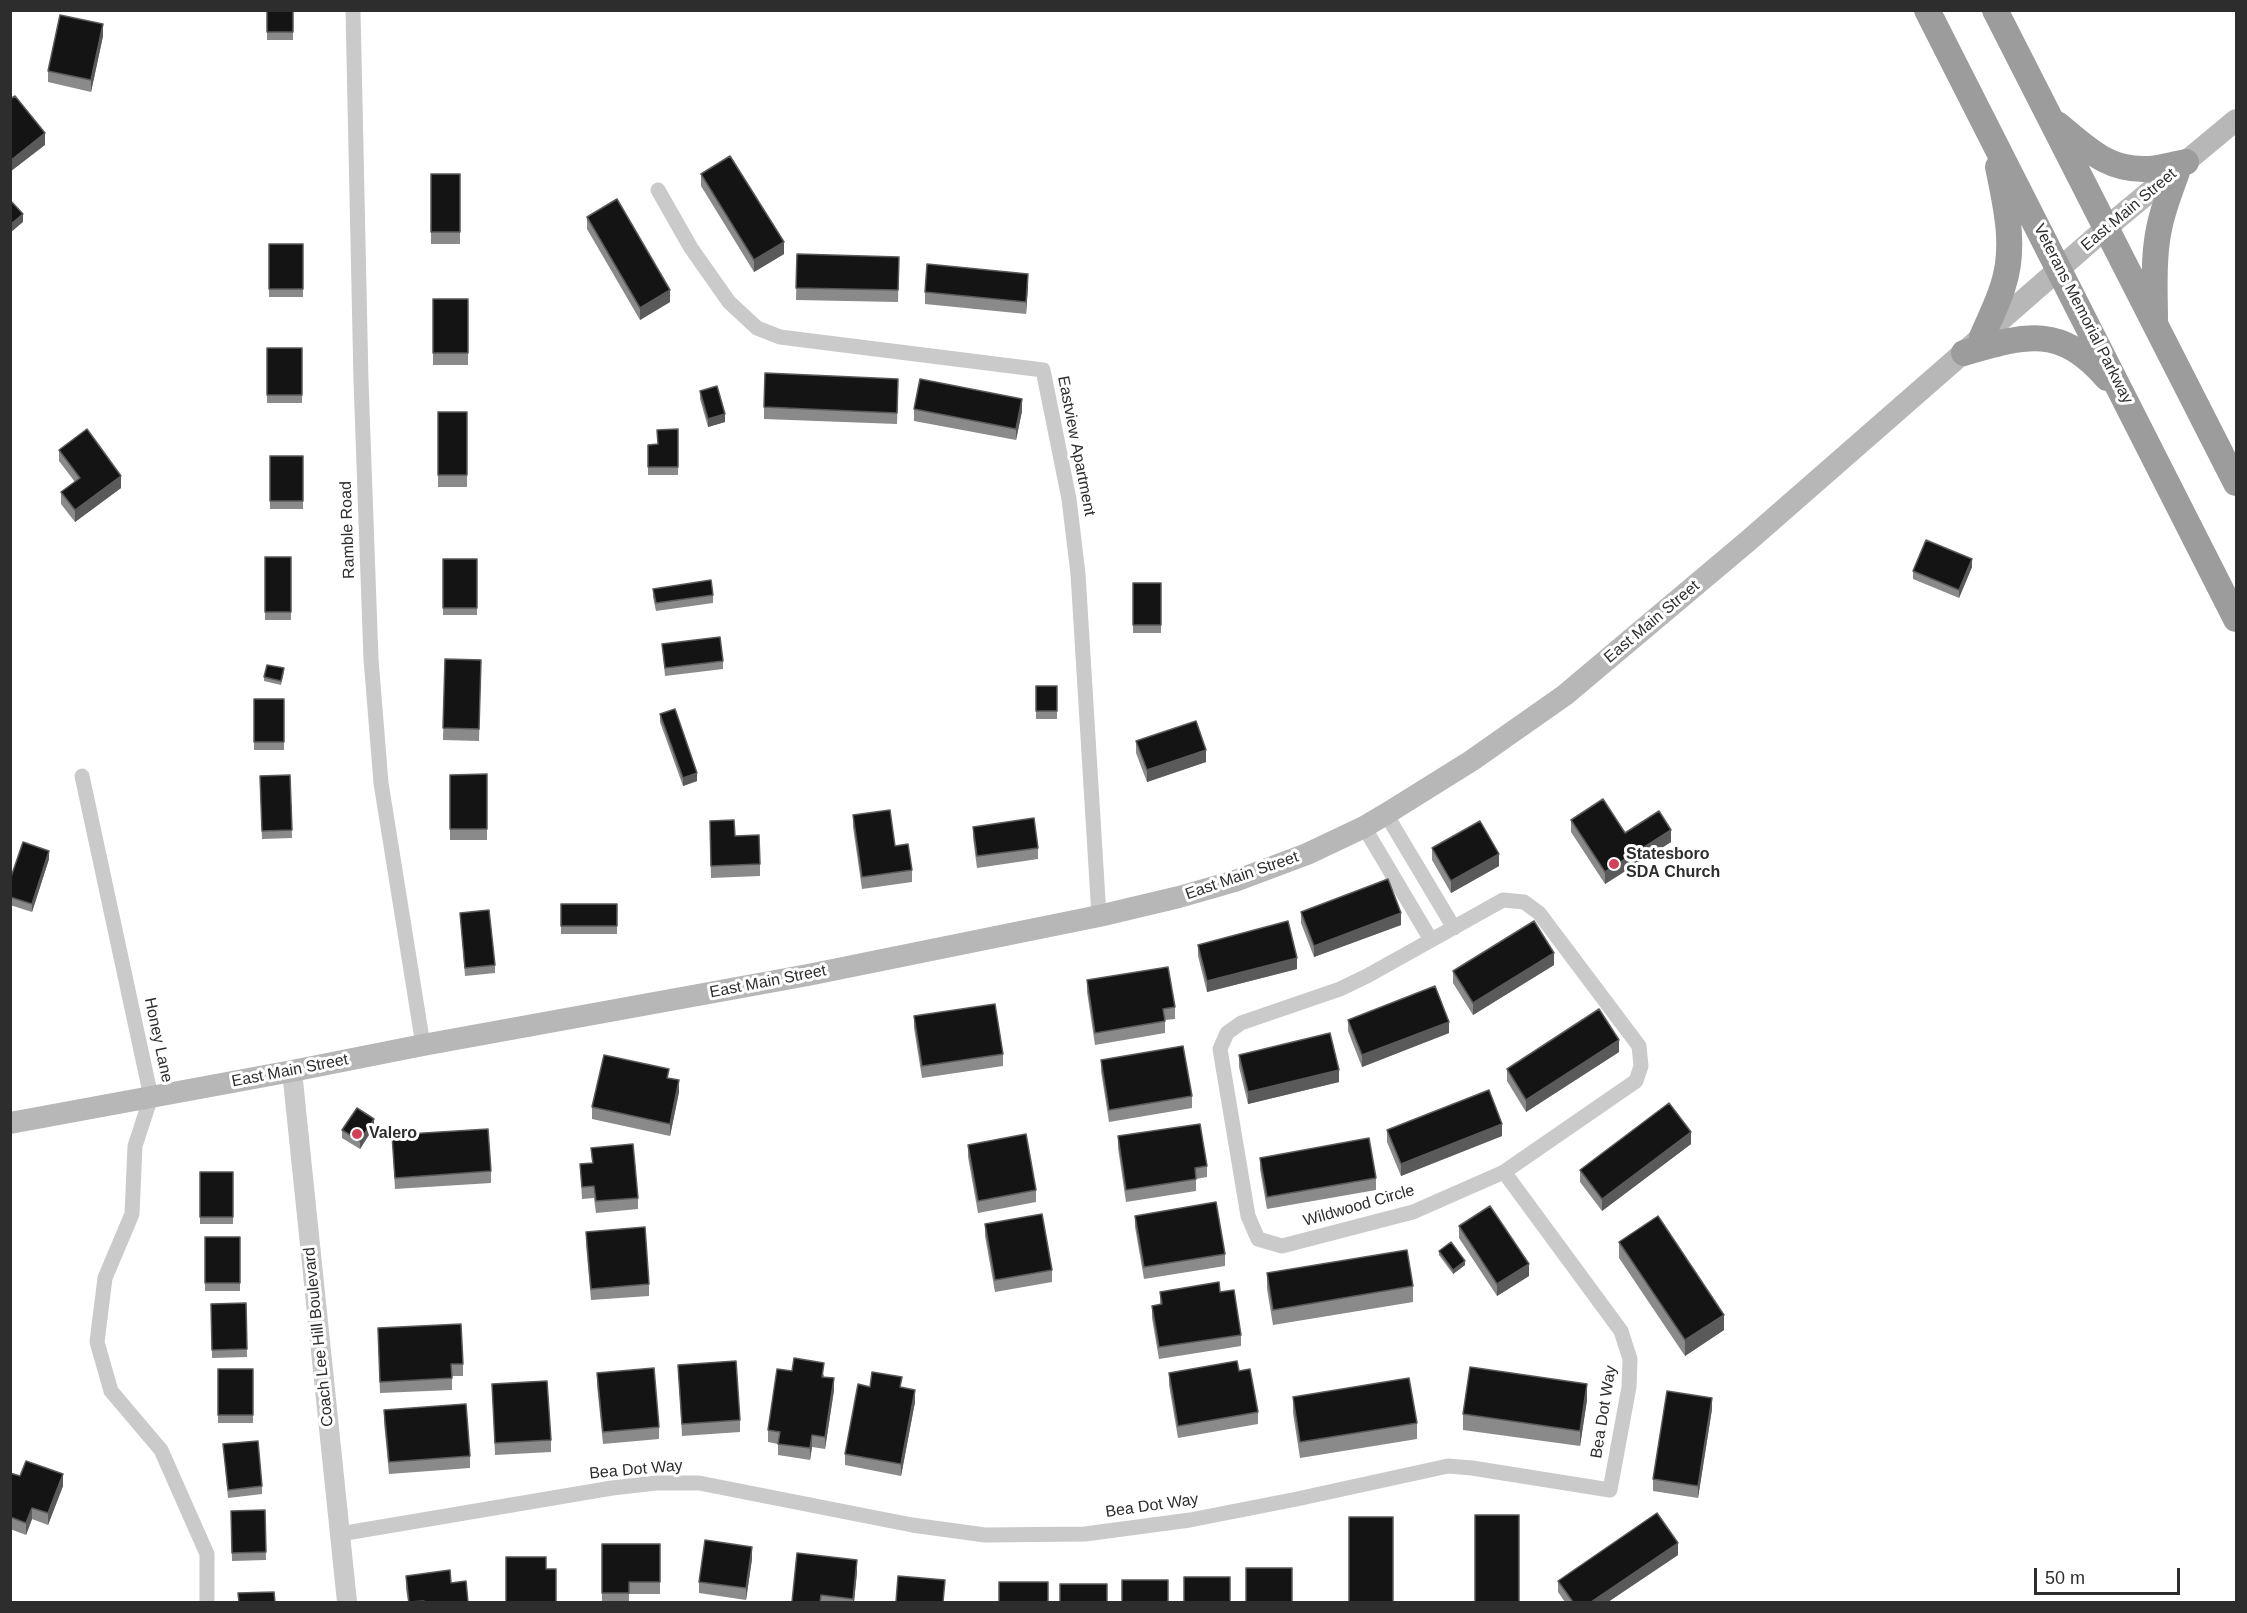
<!DOCTYPE html>
<html>
<head>
<meta charset="utf-8">
<style>
  body { margin:0 }
  #map { position:relative; width:2247px; height:1613px; overflow:hidden; background:#fff; font-family:Arial,sans-serif }
  canvas { display:block }
  .frame { position:absolute; inset:0; border:12px solid #2d2d2d; pointer-events:none }
  .scale { position:absolute; left:2034px; top:1568px; width:146px; height:27px; box-sizing:border-box; border:3px solid #2d2d2d; border-top:0; padding-left:8px; font-size:18px; line-height:21px; white-space:nowrap; color:#2d2d2d; -webkit-text-stroke:4px #fff; paint-order:stroke }
</style>
</head>
<body>
<div id="map">
<canvas width="2247" height="1613"></canvas>
<div class="frame"></div>
<div class="scale">50 m</div>
</div>
<script>
const c = document.querySelector('canvas').getContext('2d');
c.lineJoin = 'round';
function trace(path, color, width, dash) {
  c.strokeStyle = color;
  c.lineWidth = width;
  c.lineCap = dash ? 'butt' : 'round';
  c.setLineDash(dash || []);
  c.stroke(path);
}
function fill(path, color) {
  c.fillStyle = color;
  c.fill(path, 'evenodd');
}
function drawText(font, color, halo, rows, align = 'center') {
  c.font = font + ' Arial,sans-serif';
  c.lineWidth = 6;
  c.setLineDash([]);
  c.textBaseline = 'middle';
  c.strokeStyle = halo;
  c.fillStyle = color;
  for (const [text, x, y, turn = 0] of rows) {
    c.save();
    c.translate(x, y);
    c.rotate((+turn || 0) * Math.PI / 180);
    c.textAlign = isNaN(turn) ? turn : align;
    if (halo) c.strokeText(text, 0, 0);
    c.fillText(text, 0, 0);
    c.restore();
  }
}
trace(new Path2D(`
  M353 10 361 381 371 659 381 783 423 1045
  M658 190 691 248 729 302 757 328 780 337 1043 370 1069 499 1078 574 1099 916
  M82 776 151 1097 135 1146 132 1214 105 1278 97 1342 111 1391 161 1450 207 1554V1602
  M1386 814 1454 928
  M1364 827 1431 940
  M1503 900 1524 902 1539 913 1639 1046 1641 1066 1636 1081 1504 1172 1413 1212 1282 1246 1258 1239 1248 1216 1220 1049 1227 1033 1241 1023 1340 989 1367 976Z
  M340 1534 612 1488 656 1483H699L912 1525 985 1535 1085 1534 1190 1520 1297 1499 1448 1466 1472 1468 1610 1490 1629 1387 1630 1359 1621 1331 1504 1172`), '#cacaca', 15);
trace(new Path2D(`
  M292 1071 347 1602`), '#cacaca', 20);
trace(new Path2D(`
  M10 1123 292 1071 423 1045 808 975 1099 916 1179 897 1235 881 1307 854 1364 827 1386 814 1471 761 1565 695 1748 541 2106 228 2236 120`), '#b7b7b7', 22);
trace(new Path2D(`
  M1927 10 2236 619
  M1995 10 2236 483
  M2057 124C2087 148 2107 171 2148 169 2160 169 2174 164 2186 162
  M2155 320C2155 294 2153 267 2157 241 2160 216 2170 192 2178 169
  M1982 337C1989 320 1998 303 2003 286 2016 247 2006 206 1998 167
  M1964 353C2026 335 2060 324 2107 378`), '#9c9c9c', 26);
fill(new Path2D(`
  M267 10H293V40H267Z
  M103 36 91 92 48 82V71Z
  M431 174H460V244H431Z
  M701 174 784 254 754 272 701 186Z
  M587 217 670 302 640 320 587 229Z
  M269 244H303V297H269Z
  M797 254 899 257 898 302 796 300Z
  M1028 286 1026 314 925 304V292Z
  M433 299H468V365H433Z
  M267 348H302V403H267Z
  M700 391 725 422 708 427 700 399Z
  M898 391 897 424 764 419V407Z
  M914 409 1022 411 1016 440 914 421Z
  M438 412H467V487H438Z
  M678 429V475H648V445L658 444Z
  M59 450 121 488 75 522 61 504V492L75 482 59 461Z
  M270 456H303V509H270Z
  M265 557H291V620H265Z
  M443 559H477V615H443Z
  M1972 567 1959 598 1913 579V571Z
  M1133 583H1161V633H1133Z
  M653 589 713 595V603L656 611 653 597Z
  M662 644 723 661V669L665 676Z
  M445 659 481 660 479 741 443 740Z
  M284 672 281 685 264 681V677Z
  M1036 686H1057V719H1036Z
  M254 699H284V750H254Z
  M660 714 697 781 683 786 660 722Z
  M1136 741 1206 762 1147 782 1136 753Z
  M487 774V840H450V775Z
  M290 775 292 838 262 839 260 776Z
  M853 815 895 846 912 870V882L862 889 853 827Z
  M1571 820 1625 833 1671 842 1605 884 1571 832Z
  M973 827 1038 848V859L977 868 973 838Z
  M710 833 735 836 760 864V876L711 878Z
  M1432 848 1499 866 1451 893 1432 860Z
  M49 859 32 912 10 905V880Z
  M561 904H617V934H561Z
  M1301 912 1401 925 1314 957 1301 923Z
  M460 913 495 965V973L465 976Z
  M1198 945 1297 969 1207 992 1198 956Z
  M1554 965 1473 1015 1453 983V971Z
  M1087 980 1175 1007V1019L1165 1020V1033L1095 1045 1087 992Z
  M914 1016 1003 1054V1066L922 1078 914 1028Z
  M1348 1020 1449 1033 1362 1067 1348 1031Z
  M1619 1052 1526 1112 1507 1081V1069Z
  M1239 1055 1339 1082 1248 1104 1239 1067Z
  M1101 1060 1192 1096V1108L1109 1122 1101 1071Z
  M669 1078 679 1092 670 1136 592 1119V1107Z
  M374 1127 360 1149 342 1138V1130Z
  M1387 1130 1502 1136 1401 1176 1387 1142Z
  M392 1135 491 1171V1183L395 1189Z
  M1118 1136 1207 1166V1177L1196 1179V1191L1126 1202 1118 1148Z
  M1691 1144 1602 1211 1580 1182V1170Z
  M968 1145 1036 1190V1202L978 1213 968 1157Z
  M591 1148 638 1198V1209L596 1213 594 1198 582 1199 580 1164 592 1163Z
  M1260 1158 1376 1178V1190L1267 1209 1260 1169Z
  M200 1172H233V1224H200Z
  M1135 1216 1225 1254V1266L1144 1279 1135 1227Z
  M985 1224 1052 1270V1282L995 1292 985 1236Z
  M1459 1226 1529 1276 1497 1296 1459 1238Z
  M586 1232 649 1284V1296L591 1300 586 1244Z
  M205 1237H240V1291H205Z
  M1619 1242 1724 1330 1685 1356 1619 1258Z
  M1439 1251 1465 1265 1453 1274 1439 1255Z
  M1267 1273 1413 1286V1302L1273 1325 1267 1289Z
  M1160 1292H1220L1241 1335V1346L1159 1359 1152 1318V1306L1160 1305Z
  M246 1303 247 1357 212 1358 211 1304Z
  M378 1328 463 1364V1376H452V1390L380 1393Z
  M678 1365 740 1420V1432L682 1436Z
  M218 1369H253V1423H218Z
  M597 1373 659 1427V1439L603 1444 597 1385Z
  M1169 1373 1258 1412V1424L1178 1438 1169 1385Z
  M824 1374V1377L834 1390 825 1449 812 1447 810 1460 778 1455V1444L768 1442V1430Z
  M492 1384 551 1440V1452L495 1455Z
  M870 1387H902L915 1402 901 1476 845 1465V1454Z
  M1293 1397 1417 1423V1439L1300 1458 1293 1413Z
  M1587 1400 1580 1446 1463 1430V1414Z
  M1712 1409 1698 1498 1653 1491V1479Z
  M384 1410 470 1456V1468L389 1474 384 1422Z
  M223 1444 262 1486V1494L228 1498Z
  M10 1473 20 1476 63 1486 48 1525 32 1519 26 1535 10 1529Z
  M265 1510 266 1560 232 1561 231 1511Z
  M602 1544H660V1594H629V1602H602Z
  M797 1553 857 1572 854 1602H792Z
  M1678 1555 1608 1602H1565L1558 1592V1581Z
  M752 1559 746 1600 699 1593V1582Z
  M406 1576 451 1583 468 1602H408L406 1588Z`), '#8a8a8a');
fill(new Path2D(`
  M103 24V36L91 92V80Z
  M45 133V145L10 172V161Z
  M23 214V222L10 233V225Z
  M784 242V254L754 272V260Z
  M1028 274V286L1026 314V302Z
  M670 290V302L640 320V308Z
  M1022 399V411L1016 440V429Z
  M725 414V422L708 427V419Z
  M121 476V488L75 522V510Z
  M1972 559V567L1959 598V590Z
  M1206 750V762L1147 782V770Z
  M697 773V781L683 786V778Z
  M1671 830V842L1605 884V872Z
  M49 851V859L32 912V904Z
  M1499 854V866L1451 893V881Z
  M1401 913V925L1314 957V946Z
  M1554 953V965L1473 1015V1003Z
  M1297 958V969L1207 992V981Z
  M1449 1022V1033L1362 1067V1055Z
  M1619 1040V1052L1526 1112V1100Z
  M1339 1070V1082L1248 1104V1092Z
  M679 1080V1092L670 1136V1124Z
  M374 1119V1127L360 1149V1141Z
  M1502 1124V1136L1401 1176V1164Z
  M1691 1132V1144L1602 1211V1199Z
  M1465 1261V1265L1453 1274V1270Z
  M1529 1264V1276L1497 1296V1284Z
  M1724 1315V1330L1685 1356V1340Z
  M834 1378V1390L825 1449V1437Z
  M1587 1384V1400L1580 1446V1431Z
  M915 1390V1402L901 1476V1464Z
  M1712 1398V1409L1698 1498V1486Z
  M812 1435V1447L810 1460V1448Z
  M63 1474V1486L48 1525V1513Z
  M32 1508V1519L26 1535V1523Z
  M1678 1543V1555L1608 1602H1591Z
  M752 1547V1559L746 1600V1588Z
  M857 1560V1572L854 1602H853Z`), '#5a5a5a');
const building = new Path2D(`
  M267 10H293V32H267Z
  M60 15 103 24 91 80 48 71Z
  M15 96 45 133 10 161V99Z
  M730 156 784 242 754 260 701 174Z
  M431 174H460V232H431Z
  M617 199 670 290 640 308 587 217Z
  M10 200 23 214 10 225Z
  M269 244H303V289H269Z
  M797 254 899 257 898 290 796 288Z
  M927 264 1028 274 1026 302 925 292Z
  M433 299H468V353H433Z
  M267 348H302V395H267Z
  M765 373 898 379 897 413 764 407Z
  M920 379 1022 399 1016 429 914 409Z
  M717 386 725 414 708 419 700 391Z
  M438 412H467V475H438Z
  M87 429 121 476 75 510 61 492 80 478 59 450Z
  M678 429V467H648V445L658 444 657 430Z
  M270 456H303V501H270Z
  M1926 540 1972 559 1959 590 1913 571Z
  M265 557H291V612H265Z
  M443 559H477V608H443Z
  M711 580 713 595 656 603 653 589Z
  M1133 583H1161V625H1133Z
  M720 637 723 661 665 668 662 644Z
  M445 659 481 660 479 729 443 728Z
  M267 665 284 668 281 681 264 677Z
  M1036 686H1057V711H1036Z
  M254 699H284V742H254Z
  M675 709 697 773 683 778 660 714Z
  M1196 721 1206 750 1147 770 1136 741Z
  M487 774V829H450V775Z
  M290 775 292 830 262 831 260 776Z
  M1603 799 1625 833 1659 811 1671 830 1605 872 1571 820Z
  M890 810 895 846 908 844 912 870 862 877 853 815Z
  M1034 818 1038 848 977 856 973 827Z
  M734 820 735 836 759 835 760 864 711 866 710 821Z
  M1480 821 1499 854 1451 881 1432 848Z
  M23 842 49 851 32 904 10 897V880Z
  M1388 879 1401 913 1314 946 1301 912Z
  M561 904H617V926H561Z
  M489 910 495 965 465 968 460 913Z
  M1288 921 1297 958 1207 981 1198 945Z
  M1534 921 1554 953 1473 1003 1453 971Z
  M1168 967 1175 1007 1163 1009 1165 1021 1095 1033 1087 980Z
  M1435 986 1449 1022 1362 1055 1348 1020Z
  M995 1004 1003 1054 922 1066 914 1016Z
  M1599 1009 1619 1040 1526 1100 1507 1069Z
  M1330 1033 1339 1070 1248 1092 1239 1055Z
  M1183 1046 1192 1096 1109 1110 1101 1060Z
  M604 1055 669 1069 667 1078 679 1080 670 1124 592 1107Z
  M1489 1090 1502 1124 1401 1164 1387 1130Z
  M1669 1103 1691 1132 1602 1199 1580 1170Z
  M357 1108 374 1119 360 1141 342 1130Z
  M1200 1124 1207 1166 1195 1168 1196 1179 1126 1190 1118 1136Z
  M488 1129 491 1171 395 1178 392 1135Z
  M1026 1134 1036 1190 978 1201 968 1145Z
  M1369 1138 1376 1178 1267 1197 1260 1158Z
  M633 1144 638 1198 596 1201 594 1186 582 1187 580 1164 593 1163 591 1148Z
  M200 1172H233V1217H200Z
  M1216 1202 1225 1254 1144 1267 1135 1216Z
  M1490 1206 1529 1264 1497 1284 1459 1226Z
  M1042 1214 1052 1270 995 1280 985 1224Z
  M1658 1216 1724 1315 1685 1340 1619 1242Z
  M645 1227 649 1284 591 1289 586 1232Z
  M205 1237H240V1283H205Z
  M1451 1242 1465 1261 1453 1270 1439 1251Z
  M1407 1250 1413 1286 1273 1310 1267 1273Z
  M1219 1282 1220 1292 1234 1290 1241 1335 1159 1347 1152 1306 1162 1304 1160 1292Z
  M246 1303 247 1349 212 1350 211 1304Z
  M461 1324 463 1364H451L452 1378 380 1382 378 1328Z
  M794 1358 824 1363 822 1377 834 1378 825 1437 812 1435 810 1448 778 1444 780 1432 768 1430 777 1369 792 1371Z
  M736 1361 740 1420 682 1424 678 1365Z
  M1237 1361 1239 1371 1250 1369 1258 1412 1178 1426 1169 1373Z
  M1470 1367 1587 1384 1580 1431 1463 1414Z
  M654 1368 659 1427 603 1432 597 1373Z
  M218 1369H253V1415H218Z
  M872 1372 902 1377 900 1387 915 1390 901 1464 845 1454 858 1384 870 1387Z
  M1409 1378 1417 1423 1300 1442 1293 1397Z
  M547 1381 551 1440 495 1443 492 1384Z
  M1667 1391 1712 1398 1698 1486 1653 1479Z
  M466 1404 470 1456 389 1462 384 1410Z
  M258 1441 262 1486 228 1490 223 1444Z
  M26 1461 63 1474 48 1513 32 1508 26 1523 10 1517V1473L20 1476Z
  M265 1510 266 1552 232 1553 231 1511Z
  M1657 1513 1678 1543 1591 1602H1573L1558 1581Z
  M1475 1515H1519V1602H1475Z
  M1349 1517H1393V1602H1349Z
  M705 1540 752 1547 746 1588 699 1582Z
  M602 1544H660V1582H629V1593H602Z
  M797 1553 857 1560 853 1599 821 1595 820 1602H792Z
  M506 1557H546V1569H556V1602H506Z
  M1246 1568H1292V1602H1246Z
  M450 1570 451 1583 466 1581 468 1602H424V1601L409 1602 406 1576Z
  M898 1576 945 1580 943 1602H896Z
  M1184 1577H1230V1602H1184Z
  M1122 1580H1168V1602H1122Z
  M999 1582H1048V1602H999Z
  M1060 1584H1107V1602H1060Z
  M274 1592 275 1602H239L238 1593Z`);
fill(building, '#141414');
trace(building, '#5a5a5a', 1.5);
for (const [x, y, r, color] of [
  [1614,864,6,"#d34057"],
  [357,1134,6,"#d34057"]
]) {
  const dot = new Path2D();
  dot.arc(x, y, r, 0, 2 * Math.PI);
  c.fillStyle = color;
  c.fill(dot);
  trace(dot, '#fff', 2);
}
drawText('16px', '#2d2d2d', '#fff', [
  ["East Main Street",2129,210,-40],
  ["Veterans Memorial Parkway",2083,314,63],
  ["Eastview Apartment",1076,446,79],
  ["Ramble Road",348,530,-92],
  ["East Main Street",1652,622,-40],
  ["East Main Street",1242,876,-19],
  ["East Main Street",768,982,-11],
  ["Honey Lane",158,1040,78],
  ["East Main Street",290,1071,-11],
  ["Wildwood Circle",1359,1206,-16],
  ["Coach Lee Hill Boulevard",319,1337,-96],
  ["Bea Dot Way",1604,1412,-81],
  ["Bea Dot Way",636,1470,-5],
  ["Bea Dot Way",1152,1506,-8]
]);
drawText('bold 16px', '#2d2d2d', '#fff', [
  ["Statesboro",1626,855],
  ["SDA Church",1626,873],
  ["Valero",369,1134]
], 'left');
</script>
</body>
</html>
